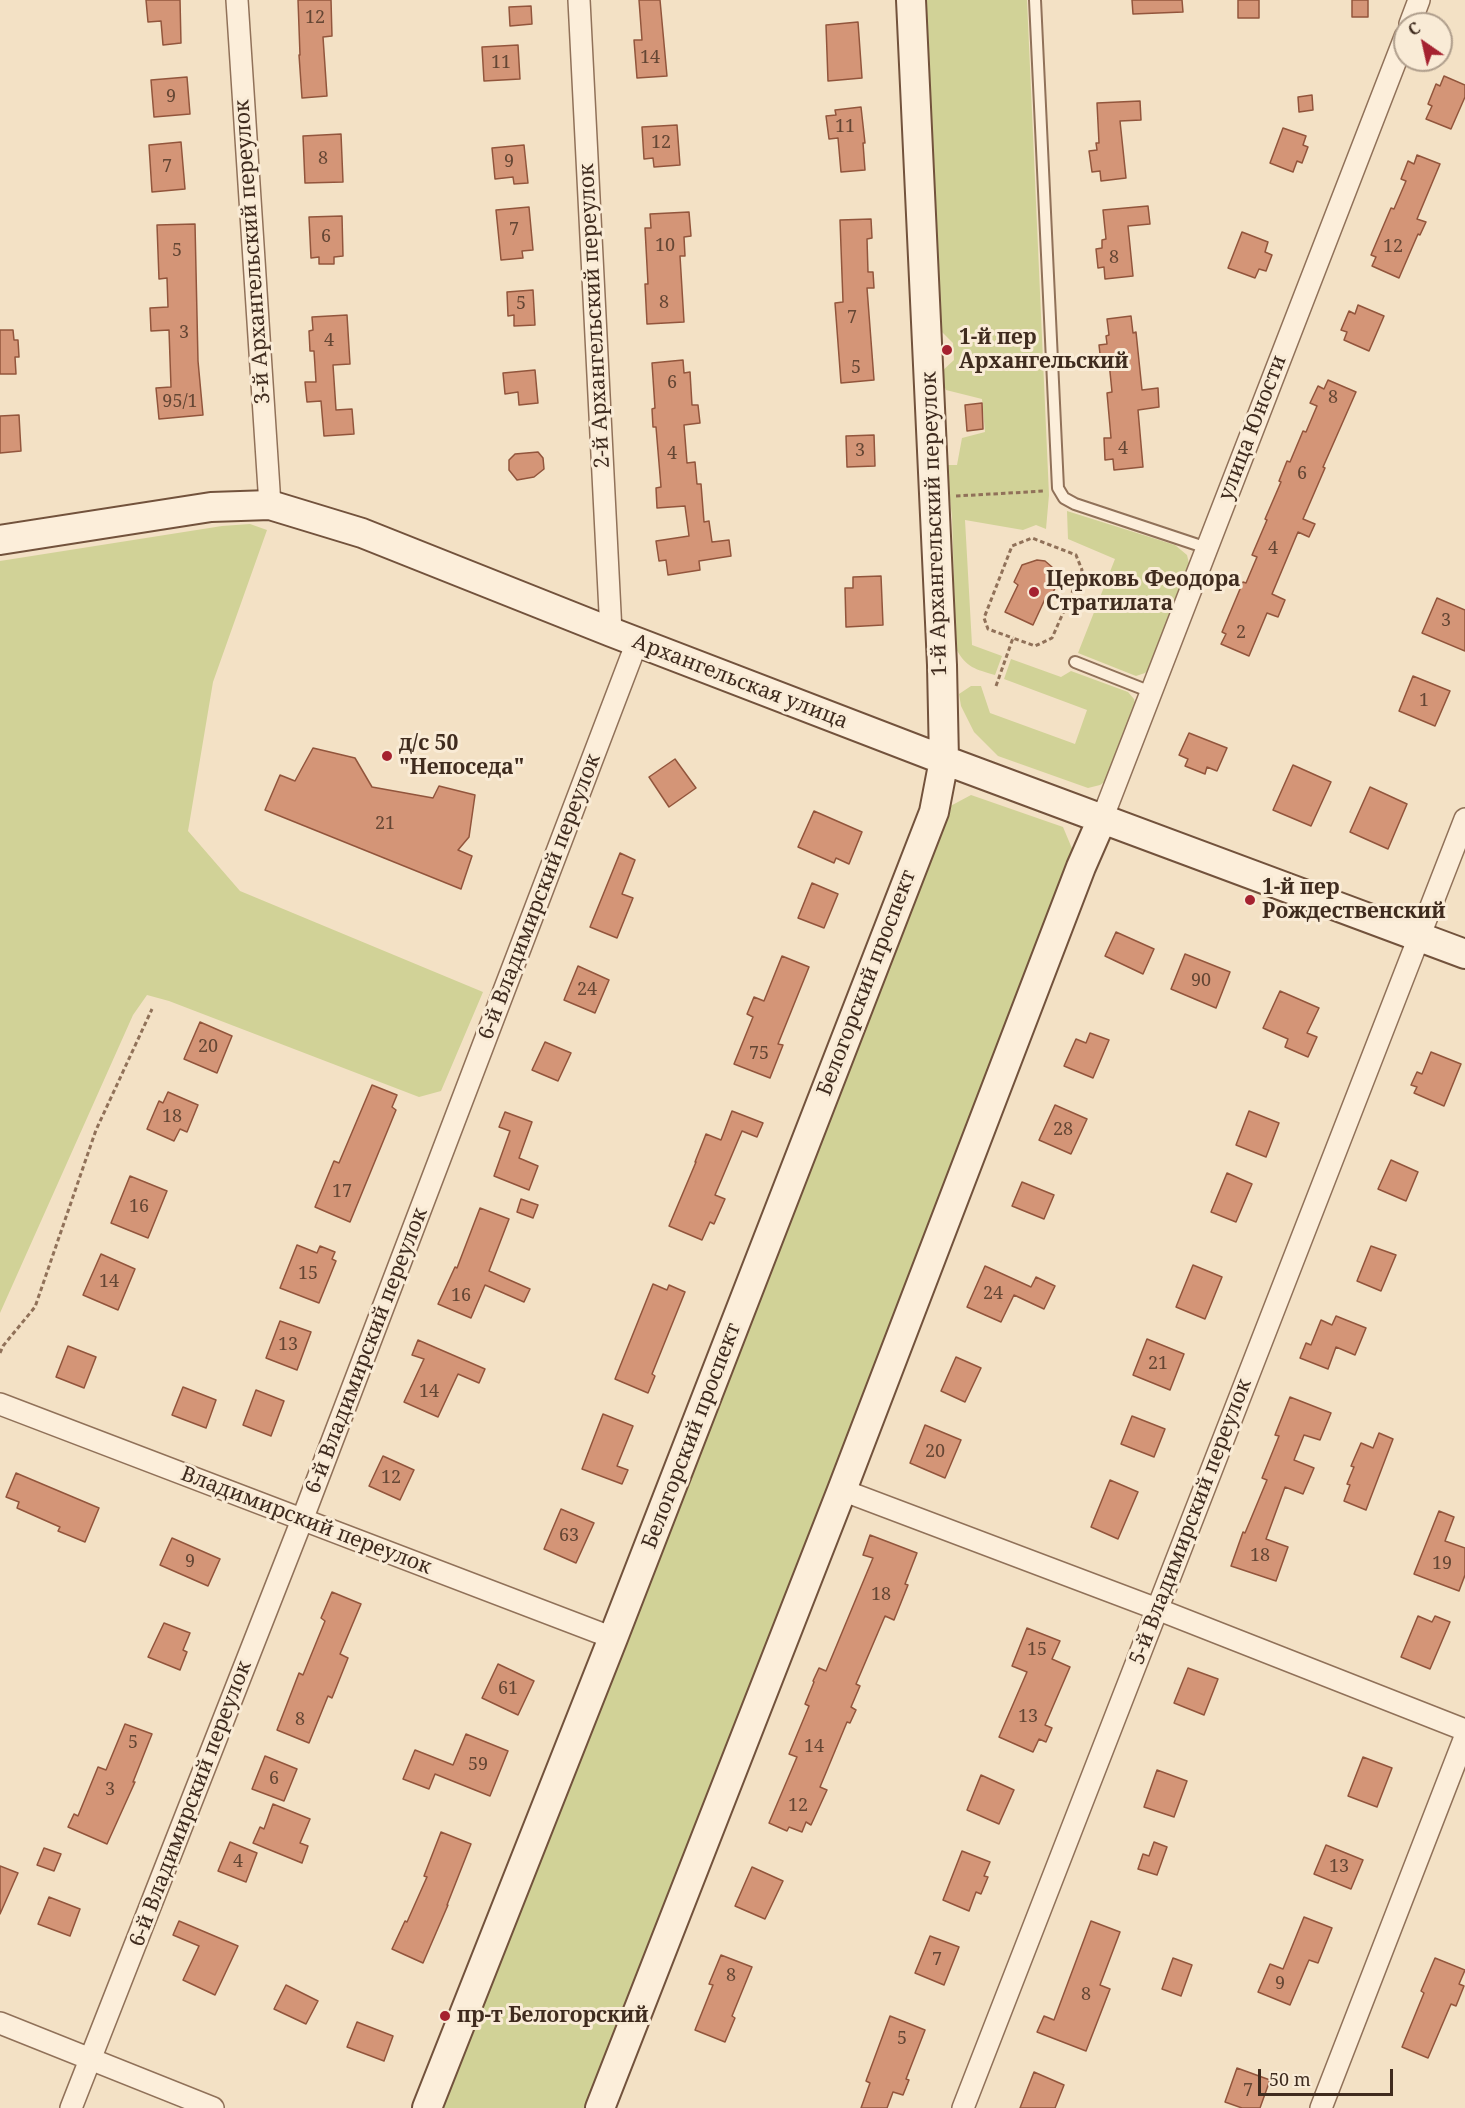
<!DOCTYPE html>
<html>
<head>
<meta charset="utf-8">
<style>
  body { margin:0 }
  #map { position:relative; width:1465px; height:2108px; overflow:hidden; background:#f3e1c5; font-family:"Noto Serif",serif }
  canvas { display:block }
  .north { position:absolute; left:1393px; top:12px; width:60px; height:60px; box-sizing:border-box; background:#f9ebd6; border:2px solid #af9e8c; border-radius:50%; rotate:326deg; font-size:16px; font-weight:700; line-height:24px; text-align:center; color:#3f2b1e }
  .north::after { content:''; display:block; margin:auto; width:21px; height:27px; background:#a52230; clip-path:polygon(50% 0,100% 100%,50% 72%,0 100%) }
  .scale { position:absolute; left:1258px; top:2069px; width:135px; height:27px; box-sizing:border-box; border:3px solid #3f2b1e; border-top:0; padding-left:8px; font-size:18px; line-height:21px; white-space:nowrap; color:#3f2b1e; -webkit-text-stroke:4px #f9ebd6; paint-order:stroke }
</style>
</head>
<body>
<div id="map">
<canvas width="1465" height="2108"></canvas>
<div class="north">С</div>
<div class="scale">50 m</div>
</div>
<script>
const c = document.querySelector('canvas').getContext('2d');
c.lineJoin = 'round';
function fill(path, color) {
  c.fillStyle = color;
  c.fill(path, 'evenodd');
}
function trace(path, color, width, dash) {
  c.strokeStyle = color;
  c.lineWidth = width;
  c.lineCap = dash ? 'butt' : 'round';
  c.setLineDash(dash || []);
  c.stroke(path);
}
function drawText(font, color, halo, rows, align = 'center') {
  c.font = font + ' "Noto Serif",serif';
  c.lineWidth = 6;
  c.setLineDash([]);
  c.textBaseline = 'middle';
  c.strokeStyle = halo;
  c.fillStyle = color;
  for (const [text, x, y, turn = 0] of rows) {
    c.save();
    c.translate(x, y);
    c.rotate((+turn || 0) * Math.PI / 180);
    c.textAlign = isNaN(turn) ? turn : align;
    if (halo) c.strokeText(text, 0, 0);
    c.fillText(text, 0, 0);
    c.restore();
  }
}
fill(new Path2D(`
  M922 0H1027L1049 495 1046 529 1036 525 1023 530 965 520 972 645 1002 656 995 675C975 669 967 668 956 649L952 517 946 465H957L962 438 985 432 982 399 946 390 942 381 941 372 954 360 953 343 940 330 934 160Z
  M1067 511 1175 545 1187 555 1190 568 1153 666 1145 673 1136 676 1078 653 1115 559 1068 539Z
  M250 524 267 530 213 682 188 831 240 891 483 992 441 1091 419 1097 169 1001 147 995 133 1015 0 1313V561L222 526Z
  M1011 659 1061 677 1071 671 1128 692 1134 699 1137 710 1109 779 1100 785 1088 788 998 756 974 732 961 706 959 694 971 686H981L990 713 1075 744 1087 710 1004 679Z
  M971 795 1063 827 1076 858 590 2108H437L943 810Z`), '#d1d297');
const building = new Path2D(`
  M146 0H180L181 43 163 45 161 21 148 22Z
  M298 0H331L332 36 323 37 327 96 302 98 299 55H300Z
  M639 0H660L667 76 637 78 634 40H642Z
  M1132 0H1182L1183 12 1133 14Z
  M1238 0H1259V18H1238Z
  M1352 0H1368V17H1352Z
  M531 6 532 24 510 26 509 7Z
  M858 22 862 78 828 81 826 25Z
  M518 45 520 79 484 81 482 47Z
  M1444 76 1465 85V97L1451 129 1426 119 1432 106 1428 104 1436 84 1440 86Z
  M187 77 190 114 154 117 151 80Z
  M1312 95 1313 110 1299 112 1298 97Z
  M1140 101 1141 120 1120 121 1126 178 1101 181 1100 171 1092 172 1089 151 1097 150 1096 143H1099L1097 103Z
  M861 107 865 143H863L865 170 841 172 838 138 829 139 826 116 836 115 835 110Z
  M677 125 680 165 654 167 653 158 644 159 642 127Z
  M1283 128 1306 136 1303 145 1308 147 1302 163 1297 161 1293 172 1270 163Z
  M341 134 343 182 305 183 303 136Z
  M181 142 185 189 152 192 149 145Z
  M524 145 528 183 514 184 513 177 495 179 492 148Z
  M1417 155 1440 164 1417 219 1426 222 1420 235 1418 234 1399 278 1372 266 1376 257 1371 255 1391 208 1394 209 1406 181 1401 179 1408 161 1414 164Z
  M1148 206 1150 224 1128 226 1133 276 1105 279 1104 267 1098 268 1096 249 1102 248V240L1106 239 1103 210Z
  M529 207 533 250 522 251 523 258 501 260 496 210Z
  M689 212 691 236 684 237 685 256H680L684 322 647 324 645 284H648L645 228H651L650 214Z
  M342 216 343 256 334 257V264H319V257L311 258 309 217Z
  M871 219 872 238 867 239 868 272H873L874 288H867L874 380 841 383 835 303 843 302 840 220Z
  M195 224 198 361 203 415 159 419 156 388 171 387 169 330 151 331 150 308 168 307 167 278 159 279 157 225Z
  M1242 232 1268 242 1265 252 1272 255 1266 271 1259 269 1255 278 1228 268Z
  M533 290 535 325 514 326V315L508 316 507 292Z
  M1358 305 1384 316 1369 351 1344 340 1347 332 1341 330 1349 311 1355 314Z
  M347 315 350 364 333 365 336 410 352 409 354 434 324 436 321 401 307 402 305 382H316L314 351H310L309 331 313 330 312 317Z
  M1131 316 1133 333 1136 332 1142 390 1158 388 1159 407 1138 410 1143 467 1114 470 1113 459 1105 460 1104 438H1111L1107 393 1112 392 1109 362 1101 363 1099 345 1107 344 1106 336 1109 335 1107 319Z
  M0 330H13L14 340H18L19 357H15L16 374H0Z
  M683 360 684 373 690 372 692 405H698L700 423 684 425 687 463 695 462 697 484H701L704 522 709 521 712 542 729 540 731 556 699 561 700 570 668 575 666 560 659 561 656 541 689 536 685 506 657 508 656 488 661 487 656 427H653L652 409 655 408 652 363Z
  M535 370 538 403 519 405 518 392 505 394 503 373Z
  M1328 380 1356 392 1323 467 1325 468 1303 519 1315 524 1309 537 1298 532 1272 594 1285 600 1278 617 1267 613 1249 656 1221 644 1226 634 1222 632 1243 582 1246 583 1257 557 1252 555 1267 520 1265 519 1281 482 1279 481 1287 461 1290 462 1303 431 1306 432 1317 406 1310 403 1318 386 1324 389Z
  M982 403 983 429 967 431 965 405Z
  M19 415 21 451 0 453V416Z
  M874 435 875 466 847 467 846 436Z
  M538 452 543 458 544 469 534 477 517 480 509 470V460L515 454Z
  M1037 560 1045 561 1052 567 1058 582 1049 601 1045 599 1033 625 1005 612 1018 585 1014 582 1022 565Z
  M881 576 883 625 846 627 845 588H853V577Z
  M1437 598 1465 610V651L1422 633Z
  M1413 676 1450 691 1435 726 1399 711Z
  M1189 733 1227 748 1217 771 1207 767 1205 774 1185 766 1188 759 1179 755Z
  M313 748 355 758 372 787 433 798 439 786 475 795 469 837 458 850 472 856 461 889 265 810 280 775 295 781Z
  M675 759 696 788 669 807 649 777Z
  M1293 765 1331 782 1311 826 1273 810Z
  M1370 787 1407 804 1388 849 1350 832Z
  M814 811 862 832 849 864 836 858 834 863 798 847Z
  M620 853 635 860 622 894 633 898 617 938 590 927Z
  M812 883 838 894 824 928 798 918Z
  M1116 932 1154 949 1143 974 1105 956Z
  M1185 954 1230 972 1216 1008 1171 989Z
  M782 956 809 967 778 1044 783 1045 770 1078 734 1064 753 1017 747 1014 754 997 764 1001Z
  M578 966 609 980 595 1013 564 1000Z
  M1280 991 1319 1008 1307 1033 1317 1037 1308 1057 1285 1047 1288 1039 1263 1028Z
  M200 1022 232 1036 217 1073 184 1059Z
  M1090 1033 1109 1040 1093 1078 1064 1066 1076 1039 1086 1043Z
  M545 1042 571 1053 558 1081 532 1070Z
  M1431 1052 1461 1064 1444 1106 1414 1093 1417 1087 1411 1085 1417 1072 1422 1074Z
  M372 1085 397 1095 392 1107 396 1110 350 1222 315 1207 334 1161 339 1163Z
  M168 1092 198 1105 187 1132 180 1129 174 1141 147 1129 159 1101 163 1103Z
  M1055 1105 1087 1119 1071 1154 1039 1140Z
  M732 1111 763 1123 757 1137 742 1131 715 1195 725 1199 714 1224 710 1222 702 1240 669 1226 696 1162H695L706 1134 721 1140Z
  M1249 1111 1279 1123 1266 1157 1236 1145Z
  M505 1112 532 1122 519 1158 538 1166 529 1190 494 1176 510 1131 499 1127Z
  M1391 1160 1418 1172 1406 1201 1378 1189Z
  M1227 1173 1252 1184 1236 1222 1211 1212Z
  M130 1176 167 1191 148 1238 111 1223Z
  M1022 1182 1054 1195 1044 1219 1012 1206Z
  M521 1199 538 1205 533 1218 517 1212Z
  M480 1208 509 1219 489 1271 530 1289 524 1302 485 1285 471 1318 438 1304 455 1267 457 1268Z
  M297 1245 317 1253 320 1246 335 1252 332 1259 336 1261 319 1303 280 1288Z
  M1371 1246 1396 1255 1381 1291 1357 1281Z
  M101 1254 135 1269 118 1310 83 1295Z
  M1193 1265 1222 1277 1205 1319 1176 1307Z
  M985 1266 1031 1287 1036 1277 1055 1286 1044 1309 1014 1295 1001 1322 967 1307Z
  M653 1284 667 1290 669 1285 685 1292 652 1374 655 1376 648 1393 615 1379Z
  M1336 1316 1366 1328 1355 1355 1336 1347 1328 1369 1300 1358 1306 1343 1311 1345 1321 1320 1332 1325Z
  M280 1321 311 1332 297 1370 266 1358Z
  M1147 1339 1184 1354 1170 1390 1133 1375Z
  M418 1340 485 1369 479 1383 458 1374 438 1417 404 1402 424 1359 412 1355Z
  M68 1346 96 1357 84 1388 56 1377Z
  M956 1357 981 1368 965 1402 941 1391Z
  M183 1387 216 1400 206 1428 172 1415Z
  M256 1390 284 1401 271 1436 243 1425Z
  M1290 1397 1331 1413 1320 1440 1304 1435 1294 1460 1314 1468 1303 1494 1285 1487 1266 1539 1288 1547 1276 1581 1231 1566 1243 1532 1245 1533 1267 1480 1262 1478 1279 1436 1275 1435Z
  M603 1414 633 1426 617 1466 628 1470 622 1484 582 1469Z
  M1132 1416 1165 1429 1154 1457 1121 1444Z
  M925 1425 961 1440 945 1478 910 1463Z
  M1379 1433 1393 1439 1366 1510 1344 1501 1350 1485 1347 1484 1354 1467 1351 1466 1361 1443 1373 1448Z
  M383 1456 414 1470 400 1500 369 1486Z
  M16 1473 99 1508 85 1542 58 1531 60 1527 17 1508 19 1502 6 1497Z
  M1110 1480 1138 1492 1118 1539 1091 1527Z
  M561 1509 594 1523 576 1563 544 1549Z
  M1439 1511 1454 1517 1445 1541 1465 1548V1575L1459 1591 1414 1574Z
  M870 1535 917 1553 905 1584 908 1585 894 1620 885 1616 856 1684 860 1686 851 1707 856 1710 850 1723 847 1722 820 1787 827 1790 811 1825 806 1822 802 1832 789 1827 787 1831 769 1823 797 1757 789 1754 809 1706 805 1704 814 1682 813 1681 819 1668 826 1671 873 1558 863 1555Z
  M172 1538 220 1559 208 1586 160 1565Z
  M332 1592 361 1604 340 1654 348 1658 332 1698 328 1696 309 1743 277 1730 299 1673 303 1675 325 1621 321 1618Z
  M1418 1616 1432 1622 1435 1616 1450 1622 1430 1669 1401 1657Z
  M164 1623 190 1633 183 1650 187 1652 180 1670 148 1657Z
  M1027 1628 1060 1641 1052 1659 1070 1667 1045 1725 1052 1728 1046 1742 1039 1739 1033 1752 999 1737 1027 1672 1012 1666Z
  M498 1664 534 1681 518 1715 482 1698Z
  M1188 1668 1218 1679 1204 1715 1174 1703Z
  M125 1724 152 1734 133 1782H135L107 1844 68 1827 74 1814 78 1816 98 1767 106 1770Z
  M466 1734 508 1751 490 1796 435 1774 429 1789 403 1779 415 1750 453 1765Z
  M265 1756 297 1769 284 1801 252 1789Z
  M1363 1757 1392 1768 1377 1807 1348 1796Z
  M1157 1770 1187 1781 1174 1817 1144 1807Z
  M981 1775 1014 1790 999 1824 967 1810Z
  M273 1804 310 1819 300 1843 308 1846 302 1863 253 1843 260 1827 264 1829Z
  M441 1832 471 1844 447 1905H448L423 1963 392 1949 405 1921 407 1922 427 1877 424 1876Z
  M230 1842 257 1853 246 1882 218 1871Z
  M1154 1842 1167 1847 1157 1875 1138 1869 1143 1854 1149 1856Z
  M1326 1845 1363 1860 1351 1889 1314 1874Z
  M44 1848 61 1854 54 1871 37 1865Z
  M962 1851 990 1862 984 1876 988 1877 981 1894 976 1892 969 1911 943 1900Z
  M0 1866 18 1873 0 1914Z
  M752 1867 783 1881 765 1919 735 1906Z
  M49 1897 80 1909 70 1936 38 1924Z
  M1304 1917 1332 1928 1318 1963 1309 1960 1290 2005 1258 1992 1270 1964 1283 1969Z
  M179 1921 238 1946 215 1995 183 1980 199 1946 173 1935Z
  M1091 1921 1120 1932 1100 1985 1110 1989 1086 2051 1037 2032 1044 2016 1054 2020Z
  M930 1936 959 1947 944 1985 915 1973Z
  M721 1955 752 1967 732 2016 735 2018 725 2042 695 2030 713 1985 709 1984Z
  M1173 1958 1192 1965 1181 1996 1162 1989Z
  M1435 1958 1465 1970 1459 1984 1464 1986 1456 2006 1451 2004 1428 2058 1402 2047 1424 1993 1421 1991Z
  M286 1985 318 2001 306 2024 274 2009Z
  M890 2016 925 2030 906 2079 909 2080 903 2095 893 2092 887 2108H861L870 2083 866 2081Z
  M357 2022 393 2036 384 2061 347 2047Z
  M1237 2068 1270 2080 1260 2108H1242L1225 2102Z
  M1034 2072 1064 2085 1055 2108H1020Z`);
fill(building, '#d49577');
trace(building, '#92553c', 1.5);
const lane = new Path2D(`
  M1035 0 1058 488 1064 498 1075 504 1207 548
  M1075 662 1151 692`);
const street = new Path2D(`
  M237 0 270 505
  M579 0 611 632
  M1410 24 1419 0
  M1102 819 1405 37
  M0 1404 613 1638
  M842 1490 1157 1609 1465 1730
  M0 2023 213 2108
  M71 2108 302 1520 637 642
  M963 2108 1465 819
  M1321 2108 1465 1737`);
const secondary = new Path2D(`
  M0 540 211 507 270 505 362 533 611 632 944 760 1465 954
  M427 2108 613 1638 934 812 944 760 942 665 911 0
  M600 2108 842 1490 1081 867 1102 819`);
trace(lane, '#907159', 14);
trace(street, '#907159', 24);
trace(secondary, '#72523c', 32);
trace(new Path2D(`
  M956 496 1045 491
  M996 686 1013 638 1035 646 1052 638 1082 570 1076 555 1032 538 1012 546 984 618 988 629 1013 638
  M0 1353 3 1346 35 1307 96 1130 152 1009`), '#907159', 3, [4.5, 3]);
trace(lane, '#fceeda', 10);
trace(street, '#fceeda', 21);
trace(secondary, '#fceeda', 28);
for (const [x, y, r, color] of [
  [947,350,6,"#a52230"],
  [1034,592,6,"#a52230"],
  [387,756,6,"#a52230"],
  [1250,900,6,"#a52230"],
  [445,2016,6,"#a52230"]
]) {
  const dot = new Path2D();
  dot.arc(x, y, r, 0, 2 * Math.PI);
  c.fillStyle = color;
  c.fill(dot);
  trace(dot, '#f9ebd6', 2);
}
drawText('18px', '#644634', null, [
  ["12",315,18],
  ["14",650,58],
  ["11",501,63],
  ["9",171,97],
  ["11",845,127],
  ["12",661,143],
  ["8",323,159],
  ["9",509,162],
  ["7",167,167],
  ["7",514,230],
  ["6",326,237],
  ["10",665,246],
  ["12",1393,247],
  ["5",177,251],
  ["8",1114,258],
  ["8",664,303],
  ["5",521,304],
  ["7",852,318],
  ["3",184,333],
  ["4",329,341],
  ["5",856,368],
  ["6",672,383],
  ["8",1333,398],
  ["95/1",180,402],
  ["4",1123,449],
  ["3",860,451],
  ["4",672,454],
  ["6",1302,474],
  ["4",1273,549],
  ["3",1446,621],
  ["2",1241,633],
  ["1",1424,701],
  ["21",385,824],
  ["90",1201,981],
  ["24",587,990],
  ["20",208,1047],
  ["75",759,1054],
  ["18",172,1117],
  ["28",1063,1130],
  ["17",342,1192],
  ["16",139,1207],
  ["15",308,1274],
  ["14",109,1282],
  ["24",993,1294],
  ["16",461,1296],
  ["13",288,1345],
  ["21",1158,1364],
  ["14",429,1392],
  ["20",935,1452],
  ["12",391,1478],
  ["63",569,1536],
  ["18",1260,1556],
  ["9",190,1562],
  ["19",1442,1564],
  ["18",881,1595],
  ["15",1037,1650],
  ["61",508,1689],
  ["13",1028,1717],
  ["8",300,1720],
  ["5",133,1743],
  ["14",814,1747],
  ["59",478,1765],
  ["6",274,1779],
  ["3",110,1790],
  ["12",798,1806],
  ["4",238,1862],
  ["13",1339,1867],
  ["7",937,1960],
  ["8",731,1976],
  ["9",1280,1984],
  ["8",1086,1995],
  ["5",902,2039],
  ["7",1248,2091]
]);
drawText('21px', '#3f2b1e', '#f9ebd6', [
  ["3-й Архангельский переулок",253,252,-94],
  ["2-й Архангельский переулок",595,316,-93],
  ["улица Юности",1253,428,-69],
  ["1-й Архангельский переулок",935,524,-92],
  ["Архангельская улица",740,682,21],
  ["6-й Владимирский переулок",540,897,-69],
  ["Белогорский проспект",867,983,-69],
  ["6-й Владимирский переулок",367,1351,-69],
  ["Белогорский проспект",692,1436,-69],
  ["Владимирский переулок",306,1521,21],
  ["5-й Владимирский переулок",1191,1522,-69],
  ["6-й Владимирский переулок",191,1804,-69]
]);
drawText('bold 21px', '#3f2b1e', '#f9ebd6', [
  ["1-й пер",959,338],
  ["Архангельский",959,362],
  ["Церковь Феодора",1046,580],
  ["Стратилата",1046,604],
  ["д/с 50",399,744],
  ["\"Непоседа\"",399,768],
  ["1-й пер",1262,888],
  ["Рождественский",1262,912],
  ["пр-т Белогорский",457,2016]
], 'left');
</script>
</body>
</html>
